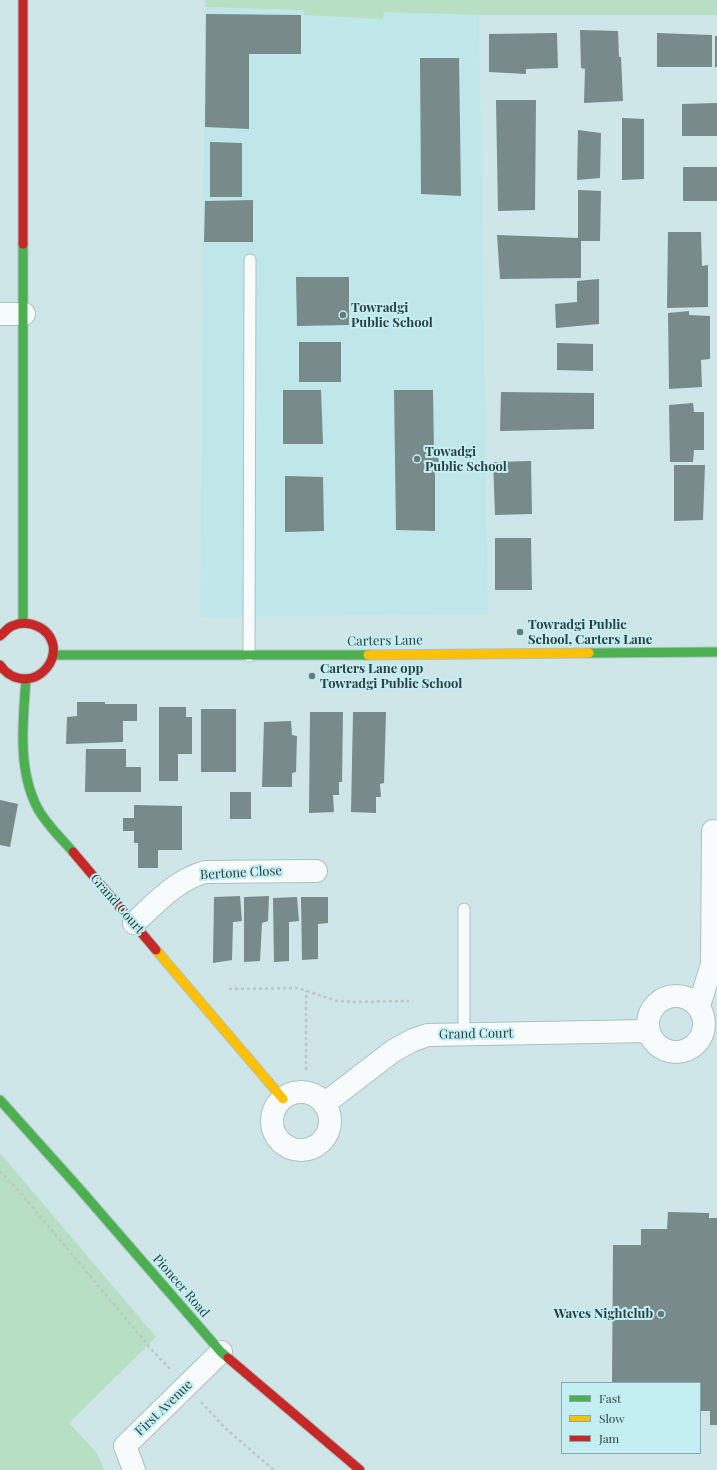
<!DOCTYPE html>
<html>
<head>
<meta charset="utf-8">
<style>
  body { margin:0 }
  #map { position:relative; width:717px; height:1470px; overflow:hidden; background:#cee6e8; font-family:"Playfair Display",serif }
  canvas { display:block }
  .legend { position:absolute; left:561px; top:1382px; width:140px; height:72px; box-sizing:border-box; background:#c3eff2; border:1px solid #87a9ab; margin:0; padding:5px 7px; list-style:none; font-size:12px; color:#2e4041 }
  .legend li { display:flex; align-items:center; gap:8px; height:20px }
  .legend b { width:20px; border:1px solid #87a9ab }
</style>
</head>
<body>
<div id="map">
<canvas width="717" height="1470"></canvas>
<ul class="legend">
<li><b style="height:5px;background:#4caf50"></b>Fast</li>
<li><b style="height:5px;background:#ffc107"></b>Slow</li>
<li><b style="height:5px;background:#c62828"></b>Jam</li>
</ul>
</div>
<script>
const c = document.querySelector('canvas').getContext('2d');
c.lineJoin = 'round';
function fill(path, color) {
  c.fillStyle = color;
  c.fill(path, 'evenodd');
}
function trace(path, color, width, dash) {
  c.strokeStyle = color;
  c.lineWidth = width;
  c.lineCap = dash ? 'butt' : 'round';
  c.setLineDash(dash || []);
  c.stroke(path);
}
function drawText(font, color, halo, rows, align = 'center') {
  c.font = font + ' "Playfair Display",serif';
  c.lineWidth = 4;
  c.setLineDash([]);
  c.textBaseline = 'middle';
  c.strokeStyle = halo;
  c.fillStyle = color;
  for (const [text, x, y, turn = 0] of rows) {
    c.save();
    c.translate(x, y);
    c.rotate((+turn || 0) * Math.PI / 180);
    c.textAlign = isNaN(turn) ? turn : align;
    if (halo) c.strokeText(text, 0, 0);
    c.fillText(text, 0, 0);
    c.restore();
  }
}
fill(new Path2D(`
  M205 0H717V15H479L488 614 200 617Z`), '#bfe7ea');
fill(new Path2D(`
  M205 0H717V15H479L384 12 383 19 304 15V10L205 7Z
  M0 1153 156 1337 69 1423 97 1453 104 1470H0Z`), '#b6dfc4');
fill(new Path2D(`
  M206 14 301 15V54H249V129L205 127Z
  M580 30 618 31 619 57H621L623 101 584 103 585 69 581 68Z
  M557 33 558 68 526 69V74L489 72V34Z
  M657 33 712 35V67H657Z
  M715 36H717V67H715Z
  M420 58H459L461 196 421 194Z
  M496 100H536L535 210 498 211Z
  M717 103V136H682V104Z
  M622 118 644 119V179L622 180Z
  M578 130 601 133 600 178 577 180Z
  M210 142 242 143V197H210Z
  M683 167H717V201H683Z
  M578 190 601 191 600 241H581V278L500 279 497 235 578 238Z
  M253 200V242H204L205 201Z
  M668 232H701L702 266 708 265V307L667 308Z
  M296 277H349V325L297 326Z
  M599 279V324L556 328 555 304 577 302V281Z
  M689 311V315L710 316V359L701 360 702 387 669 389 668 313Z
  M299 342H341V382H299Z
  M557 343 593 344V371L557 370Z
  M283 390H321L323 444H283Z
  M394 390H433L434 451H438L439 466H435V531L396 530Z
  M501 392 594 393V429L500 431Z
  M693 403 694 412H704V450H694L693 462H670L669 405Z
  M531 461 532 514 495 515 493 462Z
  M674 465H705L703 520 674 521Z
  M285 476 323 477 324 531 285 532Z
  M495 538H531L532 590H495Z
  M77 702H105V704H137V721H123V742L66 744 67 717 77 716Z
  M159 707H186V717H192V754H178V781H159Z
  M201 709H236V772H201Z
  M310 712H343L342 782H339V795H333L334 812 309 813Z
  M353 712H386L384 783 380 784 381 797H376V813L351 812Z
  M291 721 292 735 297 736 296 772 292 773V787H262L264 722Z
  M86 749H126V767H141V792H85Z
  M230 792H251V819H230Z
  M0 800 18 804 10 847 0 845Z
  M134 805 182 806V850H158V868H138V843H134V831H123V818H134Z
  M240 896 242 921 233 922 232 960 213 963 214 897Z
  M269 896 268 921 262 923 260 961 244 962V897Z
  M297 897 299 921 289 922V961L274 962 273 898Z
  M301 897H328V923L318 924V959L302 960Z
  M668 1212 709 1213V1218H717V1425H710V1411H700V1383H612L613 1245H641V1229H667Z`), '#788a89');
const lane = new Path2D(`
  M249 656 250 260
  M464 1033V909`);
const street = new Path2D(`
  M0 314H24
  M134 923C155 904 176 880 205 872L316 871
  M648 1024a28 28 0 1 1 56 0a28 28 0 1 1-56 0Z
  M699 1006 712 964 713 831
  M272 1121a29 29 0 1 1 58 0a29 29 0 1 1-58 0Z
  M324 1104 393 1051 413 1040 428 1035 649 1031
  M134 1470 125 1446 221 1352`);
const fast = new Path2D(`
  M23 244V622
  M589 653 717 652
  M53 655H368
  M26 679C23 721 17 770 38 809 47 825 61 838 73 852
  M0 1100 78 1187 221 1352 228 1358`);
const slow = new Path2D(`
  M368 655 589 653
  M156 950 283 1099`);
const jam = new Path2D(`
  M23 0V244
  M0 636C4 633 7 628 12 626 28 619 49 627 53 645 56 662 42 678 26 679 15 679 6 674 0 665
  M73 852 156 950
  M228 1358 360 1470`);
trace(lane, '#adc0c2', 13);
trace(street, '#adc0c2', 24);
trace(fast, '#adc0c2', 11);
trace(slow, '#adc0c2', 11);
trace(jam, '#adc0c2', 11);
trace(new Path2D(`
  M229 989 298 988 337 1001 353 1002 409 1001
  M306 1070V991
  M0 1171 19 1191 152 1350 170 1369
  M201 1402 225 1428 274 1470`), '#bec7c7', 2.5, [3, 3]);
trace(lane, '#f8fbfc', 11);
trace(street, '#f8fbfc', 22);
trace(fast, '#4caf50', 9);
trace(slow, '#ffc107', 9);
trace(jam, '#c62828', 9);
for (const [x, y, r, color] of [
  [343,315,4,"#667a7b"],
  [417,459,4,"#667a7b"],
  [520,632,4,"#667a7b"],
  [312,676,4,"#667a7b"],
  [661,1314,4,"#667a7b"]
]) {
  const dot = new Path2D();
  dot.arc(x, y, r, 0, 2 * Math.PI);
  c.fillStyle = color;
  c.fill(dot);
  trace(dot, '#c3eff2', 1.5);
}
drawText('bold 13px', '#2e4041', '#c3eff2', [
  ["Towradgi",351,308],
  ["Public School",351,323],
  ["Towadgi",425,452],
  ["Public School",425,467],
  ["Towradgi Public",528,625],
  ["School, Carters Lane",528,640],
  ["Carters Lane opp",320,669],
  ["Towradgi Public School",320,684],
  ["Waves Nightclub",653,1314,"right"]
], 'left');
drawText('13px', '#2e4041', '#c3eff2', [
  ["Carters Lane",385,641,-1],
  ["Bertone Close",241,873,-3],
  ["Grand Court",117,904,49],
  ["Grand Court",476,1034,-1],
  ["Pioneer Road",181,1286,49],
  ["First Avenue",164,1408,-44]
]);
</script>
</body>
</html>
